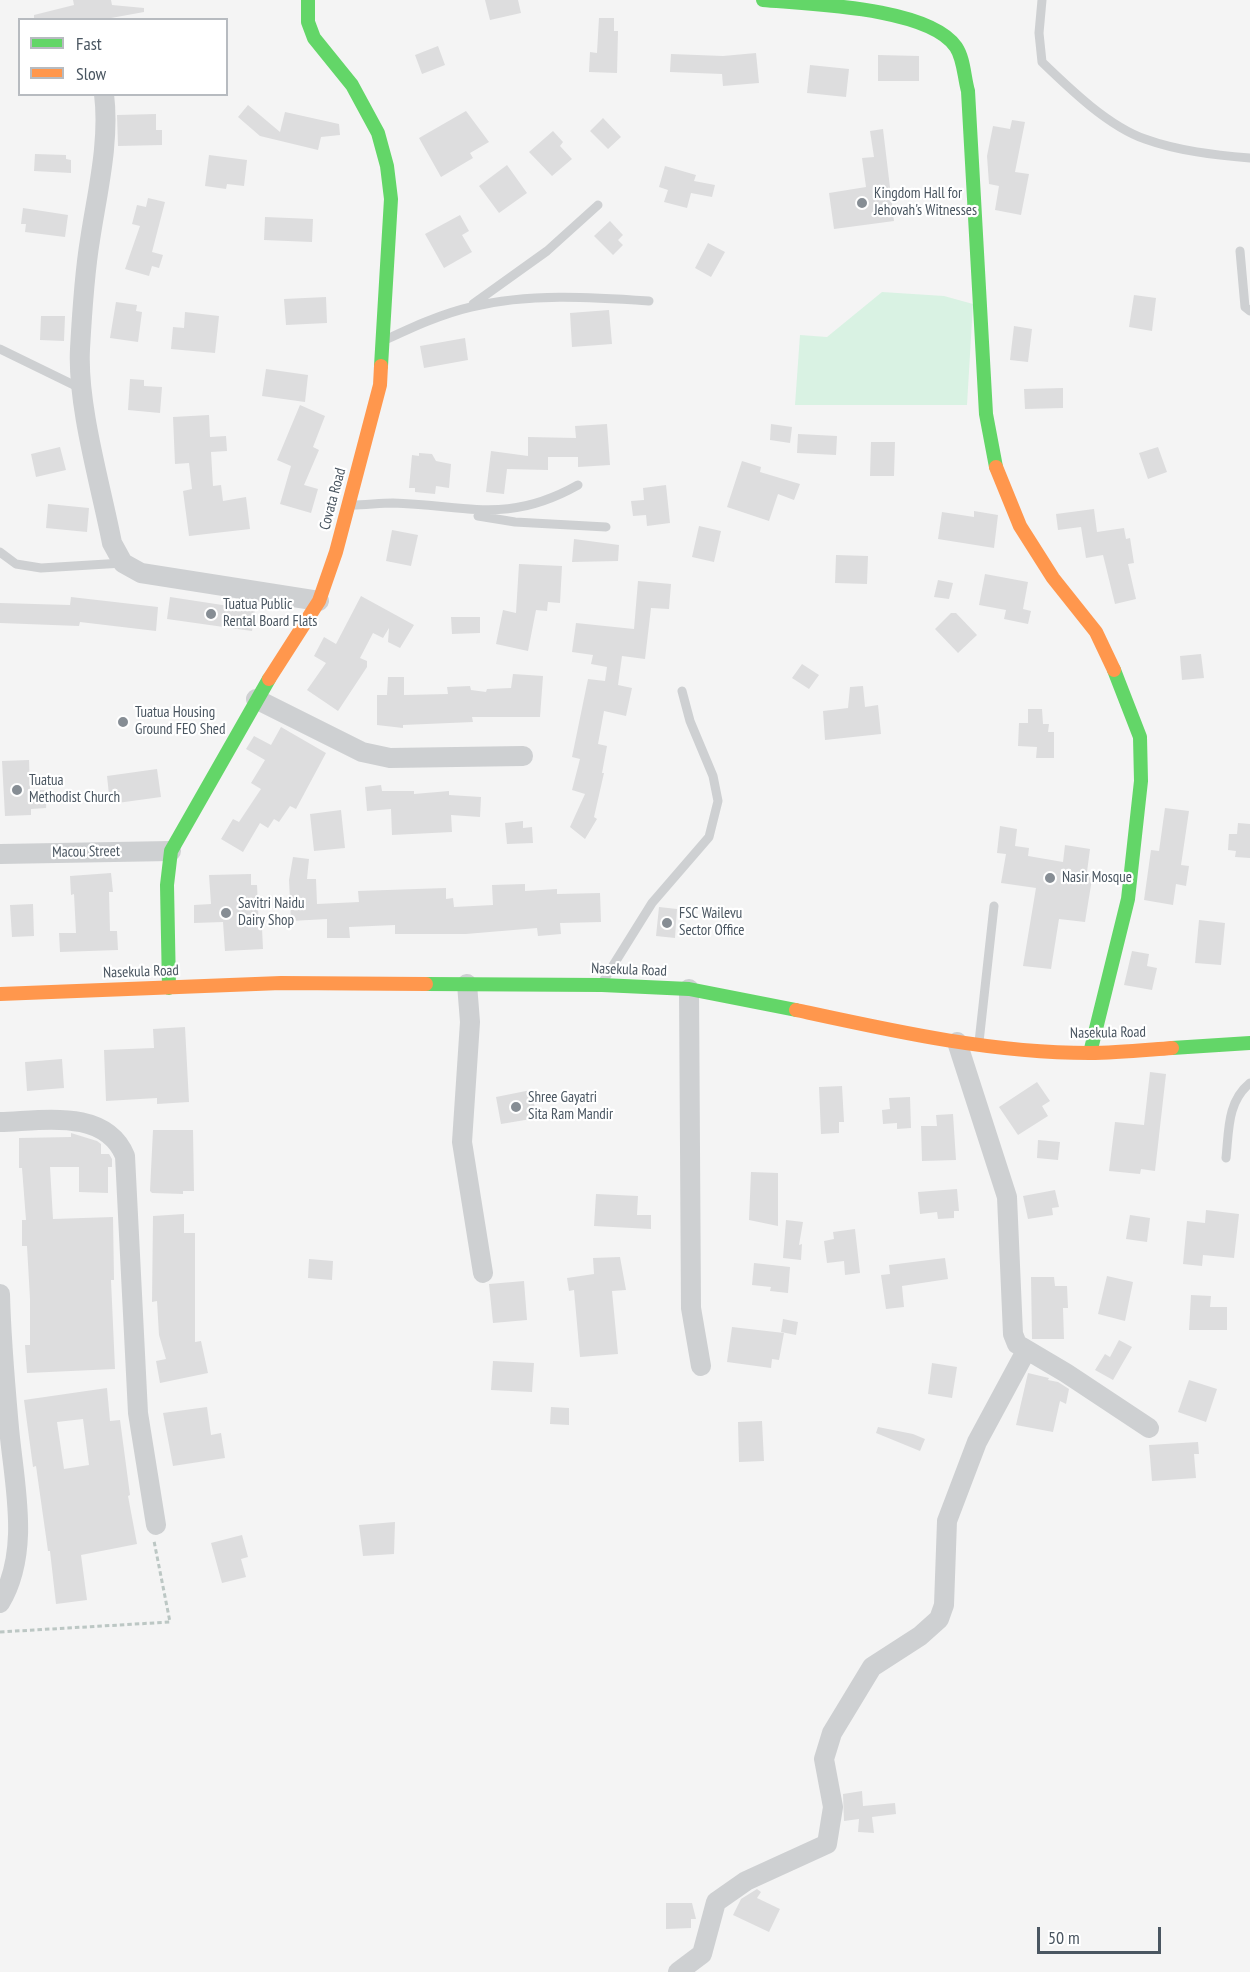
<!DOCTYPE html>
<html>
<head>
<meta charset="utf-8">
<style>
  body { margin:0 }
  #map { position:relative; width:1250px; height:1972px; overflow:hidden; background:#f4f4f4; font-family:"PT Sans Narrow",sans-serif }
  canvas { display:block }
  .legend { position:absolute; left:18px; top:18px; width:210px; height:78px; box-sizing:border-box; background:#fff; border:2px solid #b7bbc0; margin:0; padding:8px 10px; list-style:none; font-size:18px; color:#4a5661 }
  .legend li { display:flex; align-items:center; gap:12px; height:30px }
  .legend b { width:30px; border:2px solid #b7bbc0 }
  .scale { position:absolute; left:1037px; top:1927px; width:124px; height:27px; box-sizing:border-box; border:3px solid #4a5661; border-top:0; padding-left:8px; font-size:18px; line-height:21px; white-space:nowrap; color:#4a5661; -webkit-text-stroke:4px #fff; paint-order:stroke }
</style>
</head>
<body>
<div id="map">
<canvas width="1250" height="1972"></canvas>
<ul class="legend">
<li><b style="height:8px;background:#63d668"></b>Fast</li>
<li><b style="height:8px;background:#ff974d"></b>Slow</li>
</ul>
<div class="scale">50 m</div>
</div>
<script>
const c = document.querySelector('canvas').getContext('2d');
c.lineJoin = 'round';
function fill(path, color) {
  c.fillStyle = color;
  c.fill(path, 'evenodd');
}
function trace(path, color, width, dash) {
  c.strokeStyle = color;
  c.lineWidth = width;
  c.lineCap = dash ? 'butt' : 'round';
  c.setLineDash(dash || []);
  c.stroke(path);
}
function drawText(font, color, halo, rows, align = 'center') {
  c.font = font + ' "PT Sans Narrow",sans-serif';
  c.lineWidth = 4.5;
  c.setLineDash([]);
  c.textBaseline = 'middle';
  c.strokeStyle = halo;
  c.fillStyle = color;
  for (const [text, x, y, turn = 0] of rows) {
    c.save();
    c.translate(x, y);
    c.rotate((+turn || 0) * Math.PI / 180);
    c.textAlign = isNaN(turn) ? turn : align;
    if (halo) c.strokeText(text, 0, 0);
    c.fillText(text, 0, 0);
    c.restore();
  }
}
fill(new Path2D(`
  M882 292 944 296 973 304 967 405H795L800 335 827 337Z`), '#d9f2e3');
fill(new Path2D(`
  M73 0H111L112 5 144 8V12L100 20H34V15L74 5Z
  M485 0H518L521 13 490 20Z
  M599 18H614V31H618L617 73 589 72 590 52 597 53Z
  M438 46 445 65 422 74 415 55Z
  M756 53 759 83 723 86 722 74 670 72 671 54 723 56Z
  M878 55 919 56V81H878Z
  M810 65 849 69 846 97 807 93Z
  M248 105 280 132 285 112 339 124 340 135 321 137 318 150 260 136 238 117Z
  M466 111 489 142 470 153 473 158 441 177 419 138Z
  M156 114V130H162V145L118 146 117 115Z
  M603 118 621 137 608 149 590 131Z
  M1012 120 1025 122 1015 172 1029 174 1021 215 995 210 999 186 989 184 987 156 993 126 1010 129Z
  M883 129 894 221 834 229 829 193 866 187 862 158 874 157 870 131Z
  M553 131 563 142 560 146 572 159 552 176 529 152Z
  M35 154 66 155V159L71 160V173L34 171Z
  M209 155 247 160 244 186 227 184 226 189 205 186Z
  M507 165 527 193 499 213 479 186Z
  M665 166 696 175 694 181 715 185 712 197 691 193 687 208 664 202 668 190 659 187Z
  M148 198 165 202 152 252 163 255 159 268 152 266 149 276 125 269 140 226 132 224 137 205 146 207Z
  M23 208 68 215 65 237 25 232 26 224H21Z
  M460 215 469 231 462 235 472 252 444 268 425 234Z
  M265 217 313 219 312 242 264 240Z
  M610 221 623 235 618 240 623 245 613 255 594 236Z
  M708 243 725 252 711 277 695 268Z
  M1134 295 1156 298 1152 331 1129 327Z
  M326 297 327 323 286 325 284 299Z
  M116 302 137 305 136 311 142 312 138 342 110 338Z
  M609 310 612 344 572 347 570 313Z
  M185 312 219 316 215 353 171 349 173 327 184 328Z
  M41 316H65L64 341 40 340Z
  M1014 326 1032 329 1028 362 1010 360Z
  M465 338 468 360 424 368 420 346Z
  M266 369 308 375 305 402 262 396Z
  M130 379 144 380V386L162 387 160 413 128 410Z
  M1063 388V408L1025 409 1024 389Z
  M300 405 325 416 313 447 319 450 304 485 318 489 311 513 280 504 291 466 277 460Z
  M209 415 210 437 226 436 227 451 211 452 213 486 221 485 223 501 246 497 250 529 189 536 183 491 192 489 189 463 175 464 173 417Z
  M607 424 610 465 578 467V457H548V470L507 469 504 494 486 492 491 451 528 456V437L576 438 575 426Z
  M771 424 792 427 790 443 770 440Z
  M798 434 837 436 836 455 797 453Z
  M871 442H895L894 476H870Z
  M60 447 66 470 36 477 31 454Z
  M1158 447 1167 472 1148 479 1139 453Z
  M419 453 432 454 436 461 451 464 449 488 436 486 435 494 415 492V488H409L412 455 419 456Z
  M742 461 761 467 760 472 800 484 794 500 778 494 769 521 727 507Z
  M666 485 670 523 647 526 646 515 633 516 631 501 644 500 643 488Z
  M48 504 89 508 87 532 46 528Z
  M1094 509 1097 532 1124 528 1126 539 1130 538 1134 563 1128 564 1136 599 1115 604 1103 555 1086 558 1081 527 1058 530 1056 514Z
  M974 511 998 515 994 548 938 539 942 512 974 517Z
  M699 526 721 531 714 562 692 557Z
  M392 530 418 535 411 566 386 561Z
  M574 539 619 545 618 561 572 562Z
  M836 555 868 556 867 584 835 583Z
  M519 564 562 566 560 603 548 602 547 611 536 610 528 651 496 644 503 610 516 613Z
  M985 574 1028 582 1023 609 1031 611 1028 624 1004 619 1006 610 979 605Z
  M938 580 953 583 949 599 934 597Z
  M638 581 671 584 669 609 651 608 645 659 622 656 618 685 632 688 626 716 604 711 598 744 607 746 602 773H604L594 817 597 819 585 839 570 827 585 794 572 790 580 759 572 757 588 679 605 681 607 667 591 664 593 655 572 652 576 623 634 629Z
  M361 596 414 625 400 648 388 642 389 628 383 638 373 633 360 658 367 661V667L338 711 307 690 326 663 314 656 324 637 336 644Z
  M71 597 158 607 156 631 80 622 79 626 0 623V603L70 605Z
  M170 597 255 610 252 631 167 619Z
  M951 613H956L977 635 958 653 935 629Z
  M451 617H480V633L452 634Z
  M1201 654 1204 678 1182 680 1180 656Z
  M802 664 819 675 809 689 792 678Z
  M513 674 543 676 540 717H472L473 722 403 725V728L377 725V695H387L388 677H404V695L448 694 447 687 470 686 471 690 486 692 487 689 511 688Z
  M863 686 865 707 878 705 881 734 825 740 823 711 848 708 850 687Z
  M1028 709H1042L1043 724H1049L1048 732H1054V758H1036L1037 747 1018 746 1019 723H1028Z
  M281 727 326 753 296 809 290 806 279 822 274 819 268 828 260 823 243 852 221 839 233 819 239 822 261 789 251 783 265 760 246 749 254 736 271 745Z
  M29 760 30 790H47L46 808 31 809V815L5 816 2 761Z
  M157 769 161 797 110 804 107 776Z
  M381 785 382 791H414V794L449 791V795L481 797 480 817 451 815 452 832 392 835 391 809 367 811 365 787Z
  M1165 808 1189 811 1181 865 1189 866 1186 886 1176 884 1173 905 1144 900 1151 850 1159 851Z
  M341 810 345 848 314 851 310 814Z
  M523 821V828L532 827 533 843 507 844 505 823Z
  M1238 823 1250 824V858L1235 857 1236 851 1228 850 1229 834H1237Z
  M1000 826 1017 829 1015 846 1029 848 1028 856 1063 862 1065 845 1090 849 1087 872 1093 873 1085 922 1059 919 1051 969 1023 966 1036 888 1001 883 1006 854 997 853Z
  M293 857 309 859 307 879H316L317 904 359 902 358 891 446 888V899L453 898 454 907 493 905 492 885 525 884V891L557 889V894L600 893 601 922 560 923 561 934 538 936 537 928 466 934H395V925L349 927 350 938H327V919L291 921 289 880Z
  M111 873 113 892H109L110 931H117L118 950 60 952 59 933H76L74 894 71 895 70 876Z
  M251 874V885H257L259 929 262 928 263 949 225 951 223 922 194 923V905L211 904 209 875Z
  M33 904 34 936 12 937 10 905Z
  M659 907 677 909 675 938 656 936Z
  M1199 920 1225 923 1221 965 1195 963Z
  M1132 951 1149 954 1147 966 1157 968 1152 990 1124 985Z
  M185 1027 189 1102 157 1104V1098L106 1101 104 1050 154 1048 153 1029Z
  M62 1059 64 1088 27 1091 25 1062Z
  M1150 1072 1166 1074 1155 1171 1141 1169 1140 1174 1109 1171 1115 1122 1144 1125Z
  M1037 1082 1050 1101 1042 1106 1048 1116 1018 1135 999 1107Z
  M842 1086 844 1122H839V1133L821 1134 819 1087Z
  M531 1090 537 1118 501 1124 496 1097Z
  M910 1097 911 1128 897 1129V1123L883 1124 882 1110 890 1109 889 1098Z
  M953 1114 956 1160 922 1161 921 1126H937L936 1115Z
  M153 1130H193L194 1191H183V1194L152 1193 150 1191Z
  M71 1133 97 1141 101 1144V1154H109L112 1159V1167H108V1193L79 1192V1167H50L53 1219 113 1217 114 1280H111L115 1369 27 1373 25 1345H30V1299L27 1246H22V1220H26L22 1168H19V1138L71 1137Z
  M1038 1140 1060 1142 1058 1160 1037 1158Z
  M751 1172 778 1173V1226L749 1220Z
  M957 1189 959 1211H954V1218L938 1219 937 1212 920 1214 918 1192Z
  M1055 1190 1059 1207 1052 1208 1053 1215 1028 1219 1023 1196Z
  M596 1194 638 1196 637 1215H651V1229L594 1226Z
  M1206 1210 1239 1214 1234 1258 1203 1255 1202 1266 1183 1264 1187 1221 1205 1223Z
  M184 1214V1233H195V1342L201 1341 208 1373 160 1383 156 1361 166 1359 159 1335 157 1301 152 1302 153 1216Z
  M1130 1215 1150 1218 1147 1242 1126 1239Z
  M786 1220 803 1222 799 1245 802 1244 801 1260 783 1258Z
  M855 1229 860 1273 845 1275 844 1261 827 1263 824 1241 834 1239 833 1232Z
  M620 1257 626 1290 612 1291 618 1354 580 1357 574 1290 569 1291 567 1278 594 1274 593 1258Z
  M945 1258 948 1279 902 1286 904 1307 886 1309 881 1275 890 1274 889 1265Z
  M309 1259 333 1261 332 1280 308 1278Z
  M754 1263 790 1267 788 1293 770 1291 771 1287 752 1285Z
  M1107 1276 1133 1282 1125 1321 1098 1314Z
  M1031 1277H1054L1055 1286H1067L1068 1308H1063L1064 1339H1032Z
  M524 1281 527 1320 493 1323 489 1284Z
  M1191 1295 1211 1296 1210 1307H1227V1330H1189Z
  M783 1319 798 1322 796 1335 781 1332Z
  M732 1327 784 1333 779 1360 772 1359 771 1368 727 1362Z
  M1119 1340 1132 1347 1113 1380 1095 1370 1105 1354 1110 1357Z
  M493 1361 534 1363 532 1392 491 1390Z
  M932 1363 957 1367 952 1398 928 1394Z
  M1028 1373 1049 1378 1048 1380 1058 1382 1069 1389 1066 1404 1060 1401 1053 1432 1016 1425Z
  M1189 1380 1217 1389 1206 1422 1178 1412Z
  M107 1388 110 1421 120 1420 130 1495 128 1496 137 1544 81 1555 87 1600 56 1604 50 1551H48L36 1466 33 1467 24 1400ZM83 1419 89 1465 64 1469 57 1422Z
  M207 1407 211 1435 221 1433 225 1458 173 1466 163 1413Z
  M551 1407 569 1408V1425L550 1424Z
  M762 1421 764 1461 739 1462 738 1422Z
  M878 1427 913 1434 925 1439 920 1451 876 1433Z
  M1198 1442 1199 1454H1194L1196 1478 1152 1481 1149 1445Z
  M395 1522 394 1554 363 1556 359 1525Z
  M242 1535 248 1557 241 1559 246 1577 222 1583 211 1543Z
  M862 1791 863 1806 895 1803 896 1814 872 1817 874 1833 858 1832 859 1819 844 1821 843 1794Z
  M757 1889 761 1892 757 1898 780 1909 769 1932 733 1915 741 1899Z
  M666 1903H692L696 1919H691V1928L666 1929Z`), '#ddddde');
trace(new Path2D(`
  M0 1632 170 1622 154 1541`), '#bcc7c4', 3, [4.5, 3]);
trace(new Path2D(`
  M1042 0 1039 33 1042 62C1070 89 1108 126 1145 139 1178 151 1215 155 1250 158
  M1240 251 1245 307 1250 311
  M473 304 547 251 598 205
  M385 340C413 327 441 314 471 307 529 293 590 297 649 301
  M0 349 82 389
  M352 505C365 505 380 503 393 503 467 505 507 525 578 485
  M478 516 515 522 606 527
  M0 552 16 564 41 568 123 563
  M604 980 652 903 709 837 718 801 713 776 690 721 682 691
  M979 1042 994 906
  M1226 1158C1229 1130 1227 1102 1250 1083`), '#ced0d2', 9);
trace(new Path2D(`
  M104 94C110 142 97 193 90 240 84 276 82 313 80 349 77 406 101 486 112 543L123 563 141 573 319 601
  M256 699 362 752 390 758 523 756
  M0 854 171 851
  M467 984 470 1022 462 1142 483 1273
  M689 989 691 1308 701 1366
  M957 1042 1007 1197 1013 1334 1017 1344 1066 1373 1149 1428
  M0 1122C42 1121 105 1108 125 1156L138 1413 156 1525
  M0 1294C1 1339 5 1383 9 1428 14 1484 31 1551 0 1603
  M678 1972 702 1954 716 1902 746 1881 827 1844 833 1807 824 1759 832 1733 872 1667 920 1636 939 1619 944 1605 947 1521 977 1442 1026 1351`), '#ced0d2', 20);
trace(new Path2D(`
  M308 0V22L314 38 352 85 378 133 387 166 391 199 381 366
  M763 0C808 4 929 7 956 47 964 59 964 77 968 91L986 414 996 467
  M426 984 602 985 689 989 796 1010
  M169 988 167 885 171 851 269 679
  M1172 1048 1250 1043
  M1090 1053 1128 899 1141 781 1140 737 1114 670`), '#63d668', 14);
trace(new Path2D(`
  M996 467 1020 526 1053 578 1096 632 1114 670
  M269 679 319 601 336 552 380 385 381 366
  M0 994 281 983 426 984
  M796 1010C893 1031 990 1053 1090 1053 1117 1053 1145 1050 1172 1048`), '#ff974d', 14);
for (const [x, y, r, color] of [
  [862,203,6,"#868d94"],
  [211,614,6,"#868d94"],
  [123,722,6,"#868d94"],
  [17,790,6,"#868d94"],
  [1050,878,6,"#868d94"],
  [226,913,6,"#868d94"],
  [667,923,6,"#868d94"],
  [516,1107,6,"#868d94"]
]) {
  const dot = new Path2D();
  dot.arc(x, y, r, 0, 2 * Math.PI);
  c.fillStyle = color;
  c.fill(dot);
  trace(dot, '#fff', 2);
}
drawText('15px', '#4a5661', '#fff', [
  ["Kingdom Hall for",874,194],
  ["Jehovah's Witnesses",874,211],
  ["Tuatua Public",223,605],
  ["Rental Board Flats",223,622],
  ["Tuatua Housing",135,713],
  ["Ground FEO Shed",135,730],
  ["Tuatua",29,781],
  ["Methodist Church",29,798],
  ["Nasir Mosque",1062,878],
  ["Savitri Naidu",238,904],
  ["Dairy Shop",238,921],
  ["FSC Wailevu",679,914],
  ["Sector Office",679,931],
  ["Shree Gayatri",528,1098],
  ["Sita Ram Mandir",528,1115]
], 'left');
drawText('15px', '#4a5661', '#fff', [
  ["Covata Road",333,499,-75],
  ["Macou Street",86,852,-1],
  ["Nasekula Road",629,970,2],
  ["Nasekula Road",141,972,-2],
  ["Nasekula Road",1108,1033,-1]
]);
</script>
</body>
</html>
